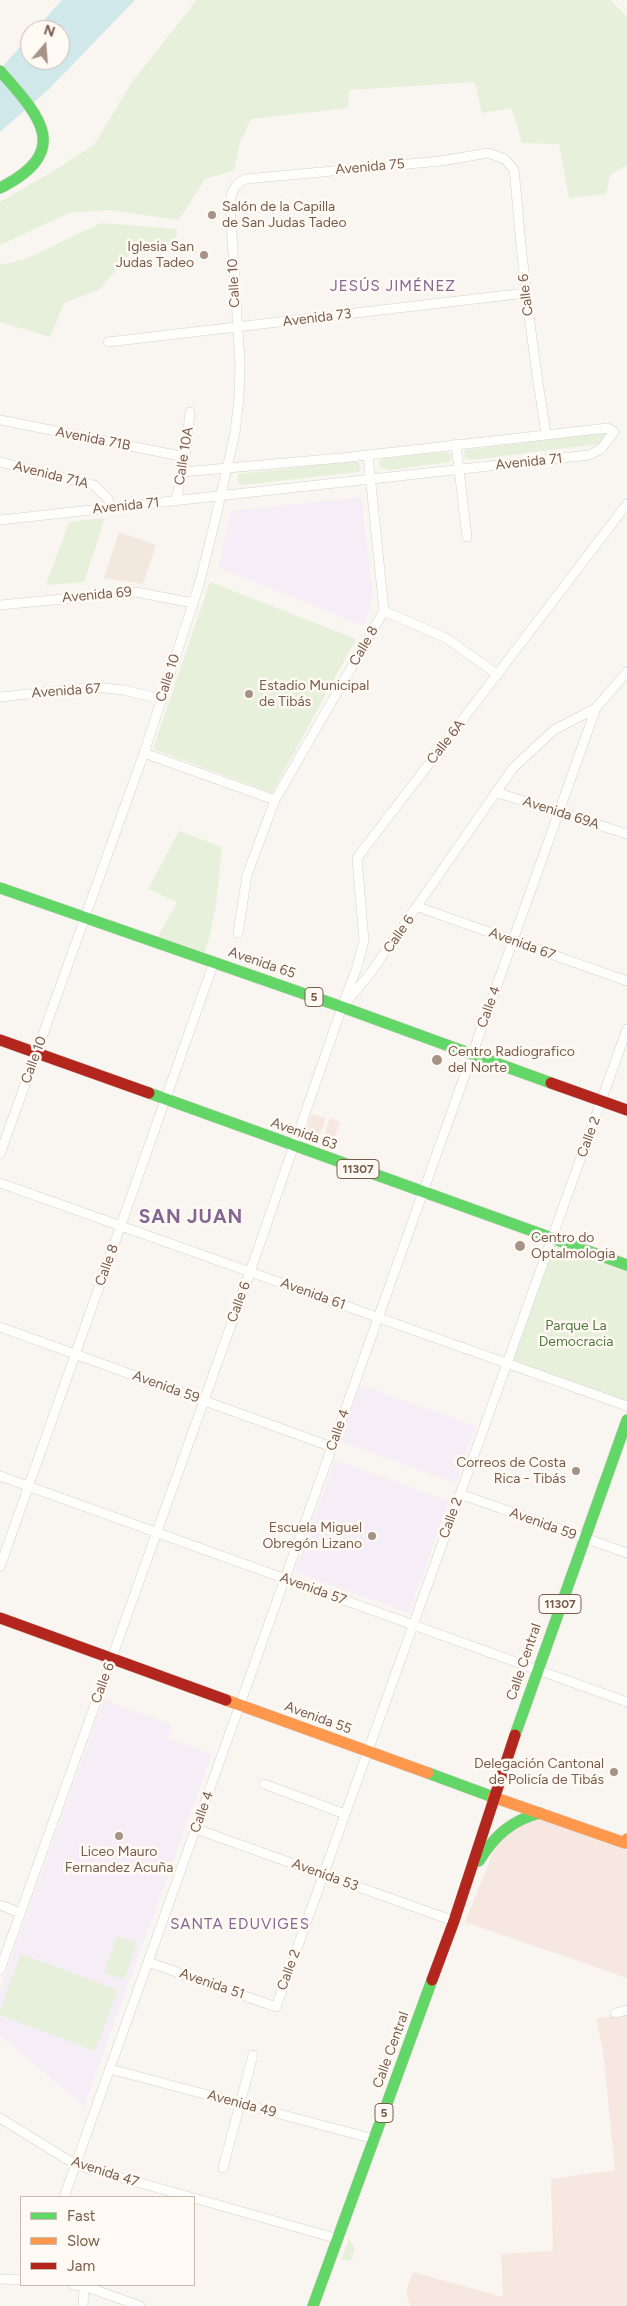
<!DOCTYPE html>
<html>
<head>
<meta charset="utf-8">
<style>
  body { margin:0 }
  #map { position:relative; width:627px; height:2306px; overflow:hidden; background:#f9f5f0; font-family:Figtree,sans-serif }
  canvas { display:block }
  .legend { position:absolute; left:20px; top:2196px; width:175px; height:90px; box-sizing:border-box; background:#fffaf3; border:1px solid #cabbb1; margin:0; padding:6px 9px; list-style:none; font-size:15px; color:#7a5c4d }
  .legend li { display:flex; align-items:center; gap:10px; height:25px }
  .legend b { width:25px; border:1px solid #cabbb1 }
  .north { position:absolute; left:20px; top:20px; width:50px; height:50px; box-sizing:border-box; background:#fffaf3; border:1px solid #cabbb1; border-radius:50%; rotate:18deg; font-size:14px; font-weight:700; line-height:20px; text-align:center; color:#7a5c4d }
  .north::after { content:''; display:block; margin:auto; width:18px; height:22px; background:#a69286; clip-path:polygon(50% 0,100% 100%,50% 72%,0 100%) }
</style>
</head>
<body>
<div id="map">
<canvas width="627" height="2306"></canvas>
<ul class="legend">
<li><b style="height:6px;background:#63d668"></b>Fast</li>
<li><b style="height:6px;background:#ff974d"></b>Slow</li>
<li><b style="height:6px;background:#b3261e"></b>Jam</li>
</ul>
<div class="north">N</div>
</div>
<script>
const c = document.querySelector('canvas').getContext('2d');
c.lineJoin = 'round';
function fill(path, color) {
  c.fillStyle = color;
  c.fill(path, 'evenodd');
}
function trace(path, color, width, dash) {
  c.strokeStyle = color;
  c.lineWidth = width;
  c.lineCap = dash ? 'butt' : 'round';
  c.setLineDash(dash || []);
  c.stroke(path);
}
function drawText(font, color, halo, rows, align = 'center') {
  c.font = font + ' Figtree,sans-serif';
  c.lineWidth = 5;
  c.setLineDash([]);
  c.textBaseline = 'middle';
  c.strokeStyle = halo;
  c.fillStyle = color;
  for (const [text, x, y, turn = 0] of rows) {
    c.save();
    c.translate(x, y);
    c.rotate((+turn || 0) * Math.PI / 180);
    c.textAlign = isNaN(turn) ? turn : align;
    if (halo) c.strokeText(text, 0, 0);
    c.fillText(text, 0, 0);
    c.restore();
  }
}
fill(new Path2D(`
  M119 532 156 545 143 584 104 578Z`), '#f2e8de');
fill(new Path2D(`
  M312 1114 326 1118 319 1137 305 1132Z
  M330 1118 340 1122 333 1143 323 1139Z
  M542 1820 627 1850V1978L465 1922 497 1843 520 1823Z
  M627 2013V2306H410L406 2292 413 2272 503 2297 501 2254 553 2251 551 2179 615 2170 603 2050 596 2019Z`), '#f6e8e1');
fill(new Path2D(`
  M361 497 373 597 364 626 218 567 231 511Z
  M360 1385 475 1426 456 1483 339 1441Z
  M335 1460 449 1501 409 1613 295 1572Z
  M104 1700 172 1725 167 1738 212 1754 84 2106 0 2035V1989Z`), '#f6eef6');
fill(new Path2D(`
  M197 0H610L627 17V165L610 175 606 194 569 198 559 144 522 143 512 108 482 113 475 82 349 90 348 108 251 119 240 143 234 170 205 179 179 220 109 210 69 213 0 245V202L50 173 94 145 132 82Z
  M101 223 177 229 176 242 137 246 99 290 64 303 50 337 0 322V265L26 259Z
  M601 433 607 434 599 444 471 460 464 457 465 450Z
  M446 452 452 454 449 462 389 470 380 467 379 461 386 458Z
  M355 461 359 463 361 468 358 472 243 485 238 483V474Z
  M105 518 84 582 46 585 69 522Z
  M210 582 356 639 272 793 153 749Z
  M179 831 222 847C218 882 217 920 204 953L158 937 177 902 148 889Z
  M554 1243 627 1270V1404L512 1365Z
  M117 1936 137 1943 124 1980 104 1973Z
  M21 1954 118 1990 95 2051 0 2015V2010Z
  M349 2239 355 2248 352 2259 348 2261 341 2260Z`), '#e7f0db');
fill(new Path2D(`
  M62 0H135L49 89 0 132V70L30 35V60H60V30H35Z`), '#d0e8ea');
const street = new Path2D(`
  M108 342 526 293
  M0 420 185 457
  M456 444 467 537
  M0 462 94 485 108 499 111 507
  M176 500 185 457 190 412
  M0 520 589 455 601 449 614 432 608 428 341 458 182 472
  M0 605 136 592 193 603
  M384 611 446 638 498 675
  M0 697 95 687 123 690 162 699
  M144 753 275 800
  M495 792 627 834
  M418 907 627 981
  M238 933 247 875 275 800 384 611 368 455
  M344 1001 356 970 364 941 357 858 627 504
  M0 1154 144 753 199 585 214 525 235 433 239 397 240 363 230 205C231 192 234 184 246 179L441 161 488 153 505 159 514 170 515 179C522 265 532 349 546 434
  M0 1183 627 1406
  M0 1327 332 1447
  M0 1476 627 1702
  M460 1494 627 1553
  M0 1567 214 962
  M264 1784 345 1814
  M196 1829 454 1921
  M0 1905 20 1913
  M148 1962 276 2007 627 1029
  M0 1970 250 1272 342 1007 369 975 513 768 554 730 596 708
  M615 2013 627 2010
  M110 2069 374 2139
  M0 2118 76 2165 190 2197
  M223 2168 253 2055
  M64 2197 596 708 627 672
  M194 2198 338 2239
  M0 2279 21 2280
  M73 2285 84 2286 140 2306
  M83 2306 84 2286`);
const fast = new Path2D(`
  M0 71C40 116 73 151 0 188
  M0 888 342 1007 551 1083
  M149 1093 627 1265
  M515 1735 627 1420
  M428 1773 493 1797
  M479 1861C494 1836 512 1820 540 1813
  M313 2306 432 1980`);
const slow = new Path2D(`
  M226 1700 428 1773
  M493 1797 625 1843 627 1839`);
const jam = new Path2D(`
  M0 1040 149 1093
  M551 1083 627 1110
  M0 1618 226 1700
  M432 1980 454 1921 515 1735`);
trace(street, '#d7d1cb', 10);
trace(fast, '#d9d2cb', 12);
trace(slow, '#d9d2cb', 12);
trace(jam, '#d9d2cb', 12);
trace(street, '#fefefd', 9);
trace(fast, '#63d668', 11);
trace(slow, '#ff974d', 11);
trace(jam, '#b3261e', 11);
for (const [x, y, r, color] of [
  [212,215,5,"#a69286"],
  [204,255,5,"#a69286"],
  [249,694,5,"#a69286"],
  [437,1060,6,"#a69286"],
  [520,1246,6,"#a69286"],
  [576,1471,5,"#a69286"],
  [372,1536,5,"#a69286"],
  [614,1772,5,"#a69286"],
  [119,1836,5,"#a69286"]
]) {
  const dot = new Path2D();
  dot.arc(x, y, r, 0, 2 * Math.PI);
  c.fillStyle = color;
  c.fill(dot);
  trace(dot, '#fffaf3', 2);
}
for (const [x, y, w] of [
  [314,997,18],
  [358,1169,42],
  [560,1604,42],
  [384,2113,18]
]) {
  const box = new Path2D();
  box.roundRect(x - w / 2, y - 9.5, w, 19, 4);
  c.fillStyle = '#fffaf3';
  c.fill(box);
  trace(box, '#7a5c4d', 1);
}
drawText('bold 12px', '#7a5c4d', null, [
  ["5",314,997],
  ["11307",358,1169],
  ["11307",560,1604],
  ["5",384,2113]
]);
drawText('14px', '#7a5c4d', '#fffaf3', [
  ["Avenida 75",370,167,-5],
  ["Calle 10",234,283,-93],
  ["Calle 6",526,295,-97],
  ["Avenida 73",317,318,-7],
  ["Avenida 71B",93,439,11],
  ["Calle 10A",184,456,-81],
  ["Avenida 71",529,462,-6],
  ["Avenida 71A",51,475,14],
  ["Avenida 71",126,506,-6],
  ["Avenida 69",97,595,-5],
  ["Calle 8",364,646,-60],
  ["Calle 10",168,678,-72],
  ["Avenida 67",66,691,-4],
  ["Calle 6A",446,742,-52],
  ["Avenida 69A",561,813,18],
  ["Calle 6",399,934,-55],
  ["Avenida 67",522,944,20],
  ["Avenida 65",262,963,19],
  ["Calle 4",489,1007,-70],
  ["Calle 10",34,1060,-70],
  ["Avenida 63",304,1134,20],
  ["Calle 2",589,1137,-70],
  ["Calle 8",107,1265,-70],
  ["Avenida 61",313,1294,20],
  ["Calle 6",239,1302,-70],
  ["Avenida 59",166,1387,20],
  ["Calle 4",338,1430,-70],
  ["Calle 2",451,1518,-70],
  ["Avenida 59",543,1524,20],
  ["Avenida 57",313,1589,20],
  ["Calle Central",524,1662,-71],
  ["Calle 6",103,1683,-70],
  ["Avenida 55",318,1718,20],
  ["Calle 4",202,1812,-70],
  ["Avenida 53",325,1875,20],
  ["Calle 2",289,1970,-70],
  ["Avenida 51",212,1984,19],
  ["Calle Central",391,2050,-70],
  ["Avenida 49",242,2104,15],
  ["Avenida 47",105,2172,18]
]);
drawText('14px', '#7a5c4d', '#fffaf3', [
  ["Salón de la Capilla",222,207],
  ["de San Judas Tadeo",222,223],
  ["Iglesia San",194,247,"right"],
  ["Judas Tadeo",194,263,"right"],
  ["Estadio Municipal",259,686],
  ["de Tibás",259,702],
  ["Centro Radiografico",448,1052],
  ["del Norte",448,1068],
  ["Centro do",531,1238],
  ["Optalmologia",531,1254],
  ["Correos de Costa",566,1463,"right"],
  ["Rica - Tibás",566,1479,"right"],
  ["Escuela Miguel",362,1528,"right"],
  ["Obregón Lizano",362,1544,"right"],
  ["Delegación Cantonal",604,1764,"right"],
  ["de Policía de Tibás",604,1780,"right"],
  ["Liceo Mauro",119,1852,"center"],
  ["Fernandez Acuña",119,1868,"center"]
], 'left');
drawText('14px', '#537a41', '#fffaf3', [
  ["Parque La",576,1326],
  ["Democracia",576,1342]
]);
c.letterSpacing = '1px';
drawText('15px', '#846695', '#fffaf3', [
  ["JESÚS JIMÉNEZ",393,287],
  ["SANTA EDUVIGES",240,1925]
]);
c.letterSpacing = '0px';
c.letterSpacing = '1px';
drawText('bold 19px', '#846695', '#fffaf3', [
  ["SAN JUAN",191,1217]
]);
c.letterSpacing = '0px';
</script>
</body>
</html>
